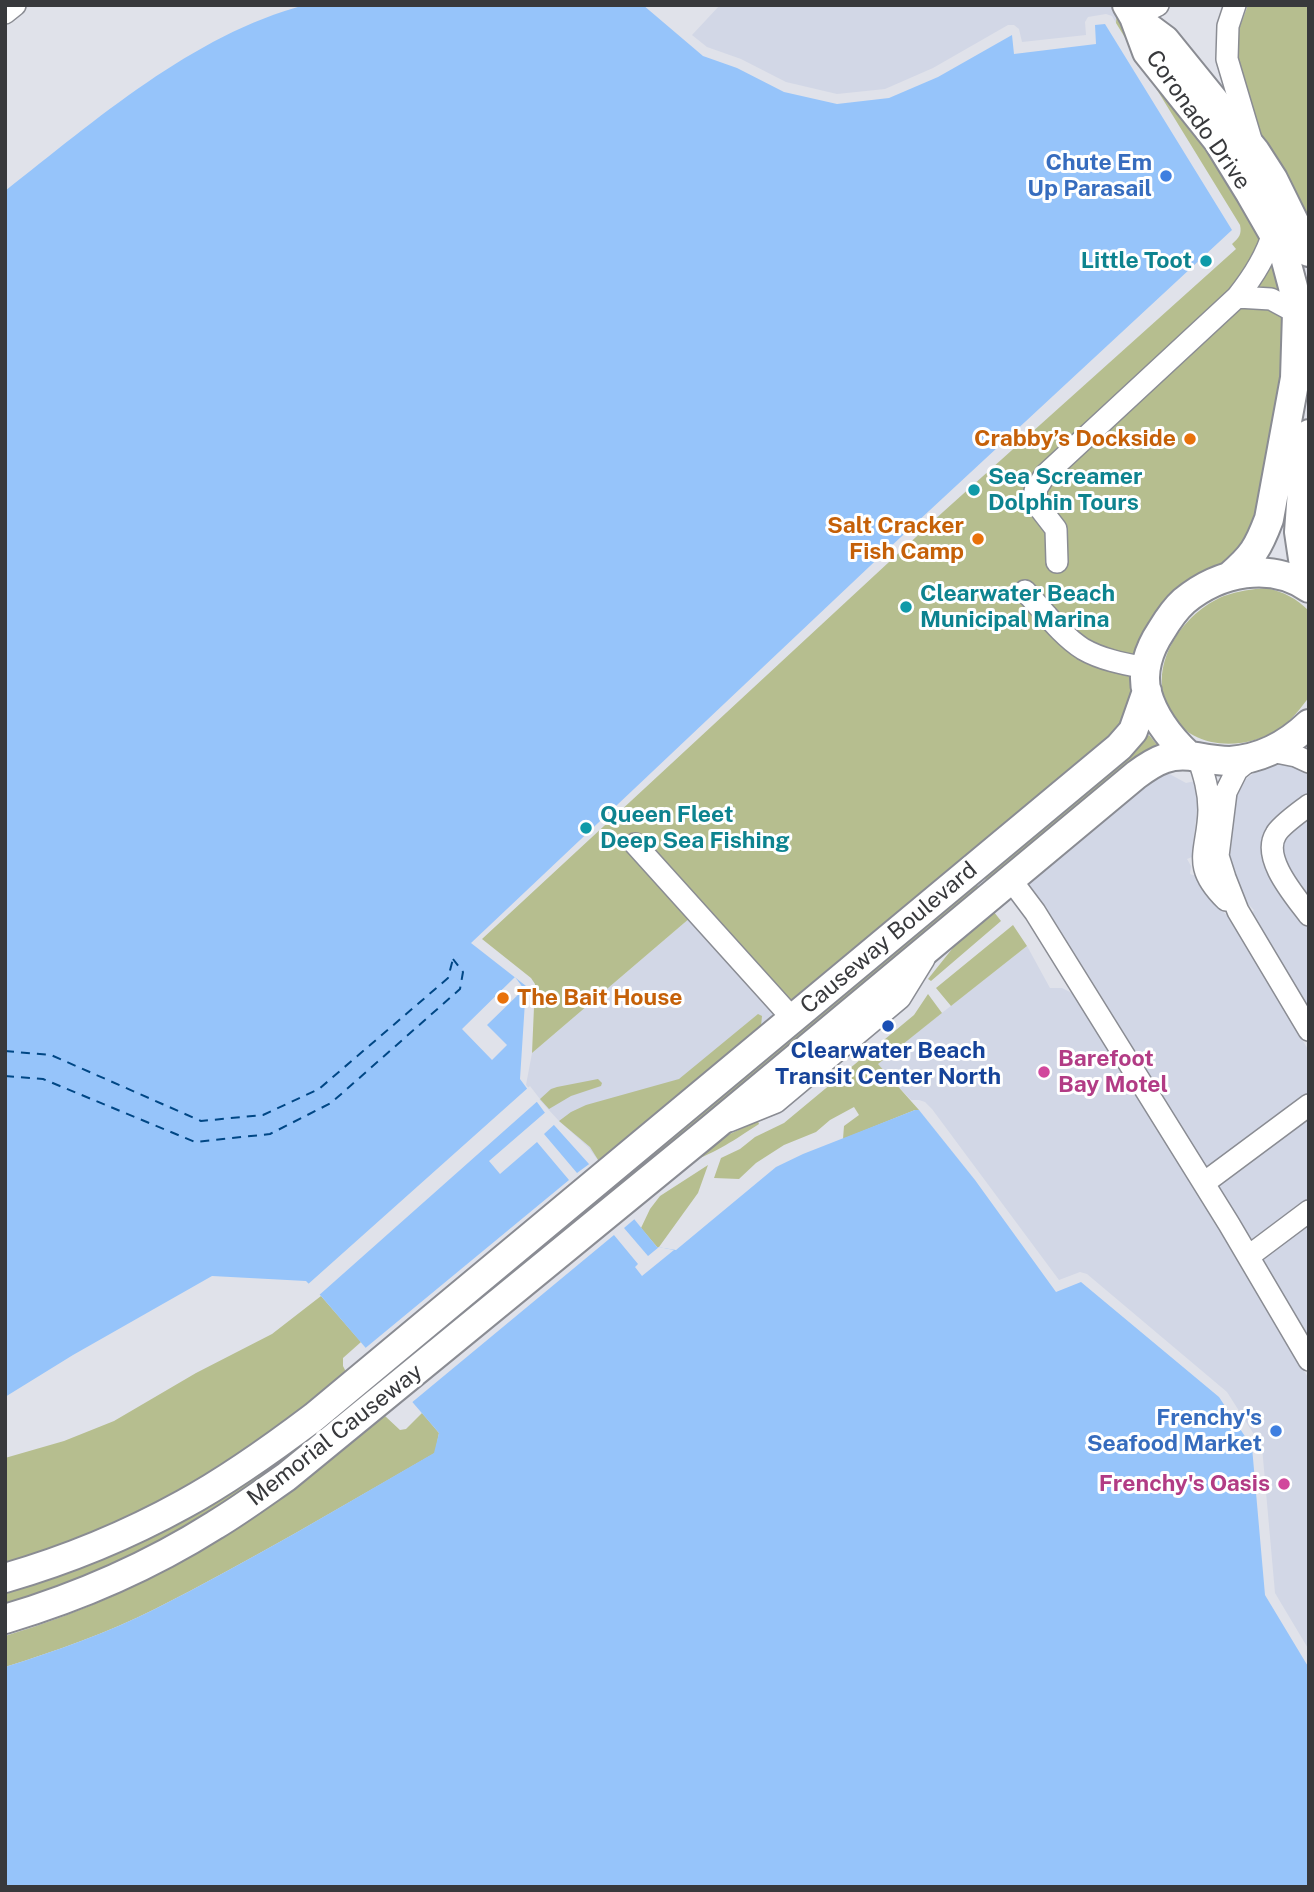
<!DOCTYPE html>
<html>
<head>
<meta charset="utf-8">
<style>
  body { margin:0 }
  #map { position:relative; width:1314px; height:1892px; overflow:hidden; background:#e0e2ea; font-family:"Public Sans",sans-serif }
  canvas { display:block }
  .frame { position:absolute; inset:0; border:7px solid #38393c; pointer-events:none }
</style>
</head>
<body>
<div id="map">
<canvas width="1314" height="1892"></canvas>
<div class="frame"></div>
</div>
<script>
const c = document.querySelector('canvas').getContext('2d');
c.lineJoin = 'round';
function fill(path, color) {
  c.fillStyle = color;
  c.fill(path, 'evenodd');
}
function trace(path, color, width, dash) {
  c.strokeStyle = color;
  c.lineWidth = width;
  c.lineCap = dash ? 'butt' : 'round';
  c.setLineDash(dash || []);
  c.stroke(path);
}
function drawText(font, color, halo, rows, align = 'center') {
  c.font = font + ' "Public Sans",sans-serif';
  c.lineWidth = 6;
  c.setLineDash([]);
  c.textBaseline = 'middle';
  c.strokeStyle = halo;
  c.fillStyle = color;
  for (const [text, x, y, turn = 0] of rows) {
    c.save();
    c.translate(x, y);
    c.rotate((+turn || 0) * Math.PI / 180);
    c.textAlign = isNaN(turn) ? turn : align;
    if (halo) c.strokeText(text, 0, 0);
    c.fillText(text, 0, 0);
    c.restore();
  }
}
fill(new Path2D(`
  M720 5H1114L1117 9 1116 23 1112 16 1106 14 1088 17 1085 22 1086 35 1022 42 1019 29 1014 25H1008L933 68 885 89 837 94 786 82 741 59 707 47 692 35Z
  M1309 739V1008L1252 913 1254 910 1248 904 1235 875 1230 856 1237 796 1246 779 1259 769 1267 768Z
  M1164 771 1186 783 1195 781 1196 783 1197 809 1192 857 1187 859 1191 866 1190 874 1196 876 1206 896 1229 917 1309 1051V1339L1111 1012 1045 906 1027 882 1143 784Z
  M697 912 785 1010 600 1163 588 1147 559 1121 526 1085 532 1053Z
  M1027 946 1050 988H1062L1074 994 1096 1024 1309 1379V1650L1275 1593 1262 1447 1227 1392 1087 1274 1080 1272 1059 1280 932 1109 925 1102 919 1100H911L877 1064Z`), '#d2d7e6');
fill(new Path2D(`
  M1248 5H1309V226L1265 146 1238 59 1239 29Z
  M1117 9 1119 19 1125 24 1209 147 1274 260 1285 312 1284 375 1258 515 1241 550 1224 565 1216 567V569L1134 691 1123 724 1106 745 785 1010 697 912 532 1053 535 984 531 978 482 939 943 512 1236 249 1232 244C1239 238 1242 234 1240 225L1116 23Z
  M1266 588C1284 592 1296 598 1309 611V697C1300 709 1292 720 1280 728 1245 752 1188 751 1168 708 1147 664 1184 612 1224 596 1238 591 1252 589 1266 588Z
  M1149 735 1158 746 986 887 985 872Z
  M977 879 978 895 650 1161 648 1158 676 1130Z
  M994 912 1001 921 931 981 928 979 964 934Z
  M1013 925 1027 946 951 1006 936 988Z
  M928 994 942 1013 878 1064 919 1110H915L843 1139 844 1126 859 1115 854 1107 830 1120 816 1132 784 1145 756 1163 739 1179 714 1178 721 1158 740 1149 755 1137 784 1123 914 1015Z
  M758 1014 762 1016 761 1026 753 1037 600 1163 590 1147 559 1121 571 1112 586 1105 679 1079Z
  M598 1079 602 1083 601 1086 571 1096 549 1109 540 1099 551 1089 557 1087Z
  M758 1121 759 1124C734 1140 718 1152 689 1162L708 1144Z
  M708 1165 698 1193 659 1247H657L641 1228 650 1209 660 1196Z
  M321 1296 361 1342 343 1358V1366L347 1374 268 1440 169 1499 81 1540 5 1568V1458L64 1441 114 1421 196 1373 272 1334Z
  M422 1413 439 1433 435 1453C342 1506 250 1561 155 1609 107 1633 56 1651 5 1667V1636C81 1613 156 1580 223 1537 281 1501 333 1458 385 1416L400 1430 406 1429Z
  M262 1471 266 1478 248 1491 110 1569 5 1609V1592L38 1582Z`), '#b6be8f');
fill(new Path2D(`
  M305 5H643L703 56 737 68 784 92 837 104 889 98 938 77 1012 35 1014 54 1096 44 1095 25 1105 24 1232 230 888 549 471 943 526 986 520 1079 554 1125 589 1164 657 1247 676 1250 776 1167 803 1154 915 1110H919L975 1180 1056 1292 1081 1282 1219 1397 1252 1447 1265 1595 1309 1668V1887H5V1667C56 1651 107 1633 155 1609 250 1561 342 1506 434 1453L439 1433 321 1296 306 1281 212 1276 73 1355 5 1397V191C96 120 192 35 305 5Z`), '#96c4fa');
fill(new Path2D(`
  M515 977 524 989 487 1025 507 1045 492 1060 462 1029Z
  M530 1086 540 1099 317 1297 306 1286Z
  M548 1110 556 1123 544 1134 577 1173 592 1162 637 1217 624 1228 648 1256 659 1247 674 1250 642 1276 635 1267 638 1264 614 1235 410 1404 363 1350 569 1180 537 1142 500 1174 489 1161Z`), '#e0e2ea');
trace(new Path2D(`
  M5 1051 51 1055 201 1121 263 1115 319 1089 448 978 453 959
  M5 1076 43 1079 195 1142 270 1134 331 1103 460 989 463 972 453 959`), '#004785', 2, [9, 7]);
const minor = new Path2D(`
  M1235 5 1228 26 1227 59 1252 143
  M5 13 15 5
  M1134 17 1158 5
  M1237 297 1271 299 1297 313
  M1057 562 1056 529 1039 507 1035 491 1045 475 1237 297C1253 277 1266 257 1273 233
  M1025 591C1043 610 1061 635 1083 649 1102 660 1125 664 1146 668
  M1271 751 1296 756 1309 762
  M1198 757C1204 775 1209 791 1209 810 1208 852 1190 865 1226 900
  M1253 757 1237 770 1226 792 1218 856 1225 878 1238 911 1309 1030
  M1309 805C1300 812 1281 825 1276 834 1261 858 1295 896 1309 915
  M635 844 793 1019
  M1011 880 1035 912 1229 1224 1309 1360
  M729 1121 776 1102 900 998 924 959
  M1204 1183 1309 1105
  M1249 1256 1309 1211`);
const major = new Path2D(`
  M1127 5 1134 17 1147 52 1218 141 1250 193 1273 233 1285 257 1293 287 1297 313 1295 378 1269 519C1258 548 1253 556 1230 576
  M1134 17 1165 40 1255 151 1273 179 1309 252
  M1309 434 1305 449 1299 532 1303 559 1309 576
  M1188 755C1170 738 1154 718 1147 693 1141 672 1149 649 1161 631 1167 621 1175 609 1184 601 1219 572 1270 561 1309 588
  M5 1578C67 1560 128 1535 184 1504 230 1479 273 1448 314 1417L1119 747 1133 731 1147 691
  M5 1619C79 1597 150 1566 215 1525 240 1510 263 1493 286 1477L711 1129 1136 775C1156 760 1171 752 1197 757 1208 759 1219 761 1230 761 1260 759 1287 745 1309 724`);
trace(minor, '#8a8c93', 24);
trace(major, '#8a8c93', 32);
trace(minor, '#fff', 21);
trace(major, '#fff', 28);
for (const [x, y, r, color] of [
  [1166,176,7,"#3f7fe0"],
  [1206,261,7,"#0f9aa8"],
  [1190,439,7,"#e8710a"],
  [974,490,7,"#0f9aa8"],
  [978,539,7,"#e8710a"],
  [906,607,7,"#0f9aa8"],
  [586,828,7,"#0f9aa8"],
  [503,998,7,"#e8710a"],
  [888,1026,7,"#1a4fb4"],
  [1044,1072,7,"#d1479c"],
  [1276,1431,7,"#3f7fe0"],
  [1284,1484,7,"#d1479c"]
]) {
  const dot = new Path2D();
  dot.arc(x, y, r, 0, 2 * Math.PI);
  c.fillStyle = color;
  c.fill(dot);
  trace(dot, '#fff', 2.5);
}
drawText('23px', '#38393c', '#fff', [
  ["Coronado Drive",1198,120,55],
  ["Causeway Boulevard",889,938,-40],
  ["Memorial Causeway",335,1435,-38]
]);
drawText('bold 23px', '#366cbe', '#fff', [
  ["Chute Em",1152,163],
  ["Up Parasail",1152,189],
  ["Frenchy's",1262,1418],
  ["Seafood Market",1262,1444]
], 'right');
drawText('bold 23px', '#0d838f', '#fff', [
  ["Little Toot",1192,261,"right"],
  ["Sea Screamer",988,477],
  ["Dolphin Tours",988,503],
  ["Clearwater Beach",920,594],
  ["Municipal Marina",920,620],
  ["Queen Fleet",600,815],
  ["Deep Sea Fishing",600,841]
], 'left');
drawText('bold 23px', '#c56008', '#fff', [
  ["Crabby’s Dockside",1176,439],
  ["Salt Cracker",964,526],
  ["Fish Camp",964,552],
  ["The Bait House",517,998,"left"]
], 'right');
drawText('bold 23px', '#164399', '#fff', [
  ["Clearwater Beach",888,1051],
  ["Transit Center North",888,1077]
]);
drawText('bold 23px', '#b23c85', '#fff', [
  ["Barefoot",1058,1059],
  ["Bay Motel",1058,1085],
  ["Frenchy's Oasis",1270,1484,"right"]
], 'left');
</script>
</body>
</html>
